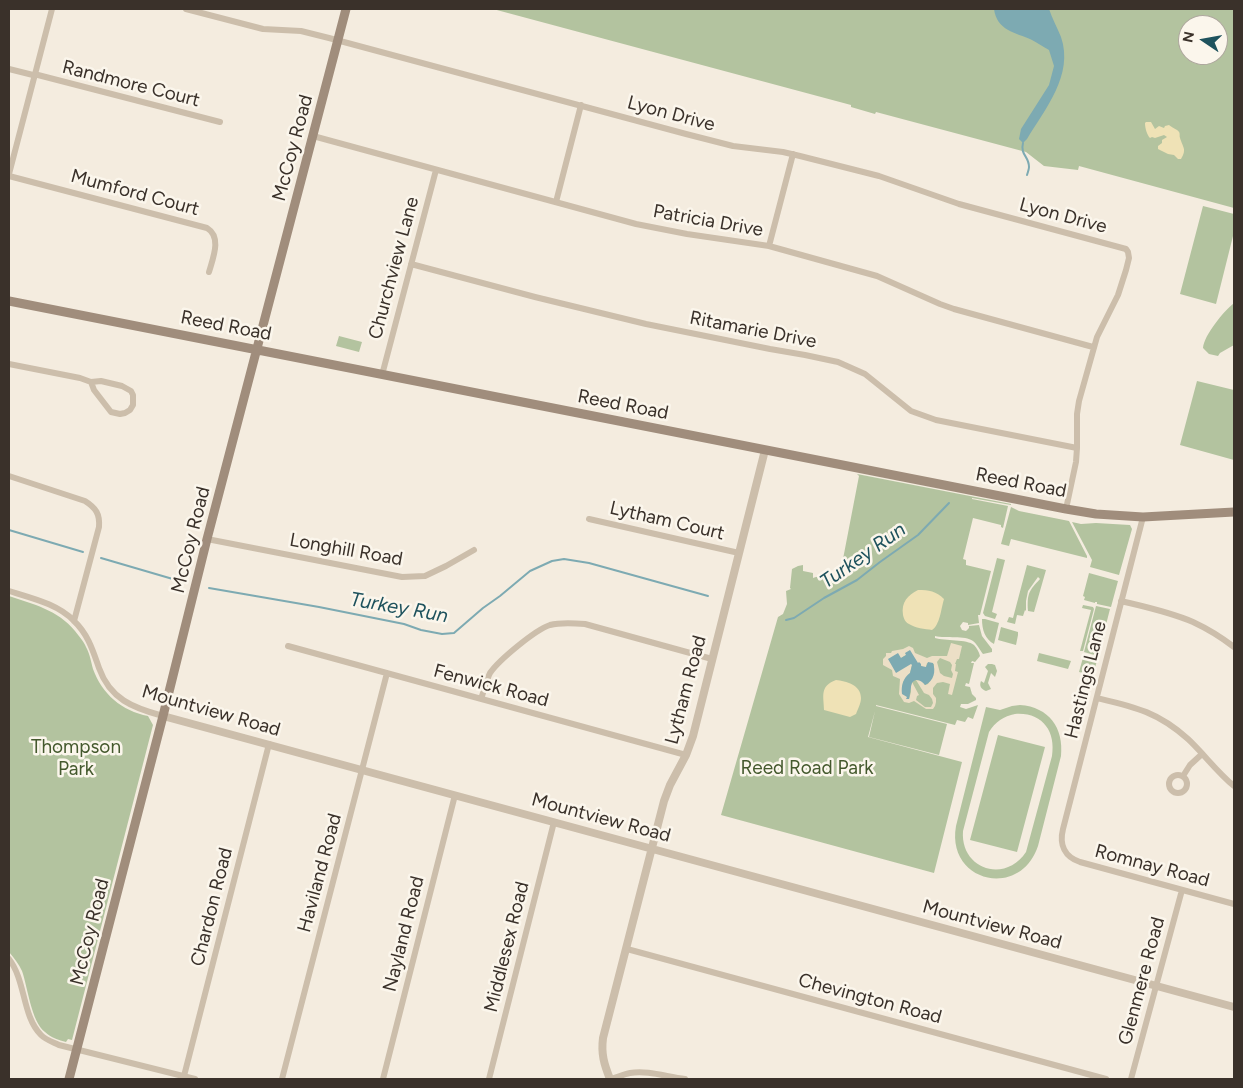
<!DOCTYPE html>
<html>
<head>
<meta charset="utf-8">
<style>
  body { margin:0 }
  #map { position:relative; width:1243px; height:1088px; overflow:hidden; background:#f4ecdf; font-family:Figtree,sans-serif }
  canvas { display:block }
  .frame { position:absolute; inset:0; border:10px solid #3a312a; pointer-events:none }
  .north { position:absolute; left:1178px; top:15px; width:50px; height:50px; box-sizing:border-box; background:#fbf6ec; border:1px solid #aea79e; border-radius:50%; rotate:282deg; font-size:14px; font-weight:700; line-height:20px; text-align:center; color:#3a312a }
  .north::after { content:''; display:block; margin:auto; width:18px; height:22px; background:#1e525d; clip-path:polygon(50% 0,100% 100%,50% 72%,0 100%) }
</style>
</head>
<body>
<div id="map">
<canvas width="1243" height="1088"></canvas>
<div class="frame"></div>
<div class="north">N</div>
</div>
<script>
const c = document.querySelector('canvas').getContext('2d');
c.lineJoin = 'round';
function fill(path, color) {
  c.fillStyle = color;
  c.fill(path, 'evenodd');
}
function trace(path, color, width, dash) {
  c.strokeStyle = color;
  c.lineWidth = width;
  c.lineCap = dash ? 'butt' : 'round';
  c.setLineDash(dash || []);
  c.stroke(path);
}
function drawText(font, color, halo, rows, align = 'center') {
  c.font = font + ' Figtree,sans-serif';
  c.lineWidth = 5;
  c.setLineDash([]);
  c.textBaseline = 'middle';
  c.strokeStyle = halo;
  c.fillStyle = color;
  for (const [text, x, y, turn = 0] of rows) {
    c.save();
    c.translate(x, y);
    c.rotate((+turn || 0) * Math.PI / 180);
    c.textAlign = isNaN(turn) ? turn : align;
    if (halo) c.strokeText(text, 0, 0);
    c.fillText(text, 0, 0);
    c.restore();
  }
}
fill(new Path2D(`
  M493 9H1234V208L1079 166 1078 170 1044 166 1026 152 876 112 875 114 851 107V105ZM1188 25H1218V55H1188Z
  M1203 206 1234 214V232L1216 304 1180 294Z
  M1234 303V345L1220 353 1218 356 1209 354 1203 348C1204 335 1224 311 1234 303Z
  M339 336 362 342 359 352 336 346Z
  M1197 381 1234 390V460L1180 445Z
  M857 474 1011 504V505L972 498V499L1008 506 1003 528 1001 527V525L973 518 963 559 966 560V565L991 571 980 615H978L979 623 968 625V623L963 622 960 626 962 630 966 631 969 628V626L979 625 982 636 992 649V652L983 654C980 650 977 644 973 641 965 635 946 639 935 636V638C945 641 967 639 974 645 977 648 979 652 980 656L975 662 972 661 971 663H974L969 684 966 683 965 686 970 687 972 694 976 698V700L968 704H961L960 707 966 709 978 705 973 719 968 717 965 722 957 720 955 725 876 705V706L947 724 939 755 869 737 875 711 868 737 962 762 934 873 721 815 778 617 783 614 787 604 786 591 791 589 790 588 792 569 798 566 803 565V571L813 573V578C823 573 835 580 846 577 853 576 854 567 860 564L843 559 859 476Z
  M1011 507 1019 511 1069 521 1087 556V558L1011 539 1009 546 1001 544Z
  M1072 522 1081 524 1096 523 1130 525 1132 529 1119 575 1090 567 1092 560Z
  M997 558 1005 560 992 612 997 614 995 619 985 616 983 613Z
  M1027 565 1046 570 1034 612 1028 611C1027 593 1029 591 1040 579L1038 577 1028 591 1026 601V611L1025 610 1023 616 1017 615 1015 624 1007 622 1009 617 1013 618Z
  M1089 573 1118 581 1111 607 1097 604V602H1095V603L1084 600 1085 597 1083 596Z
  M9 596C33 604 58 610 75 631 79 636 84 642 86 647 90 654 91 662 93 669 102 694 122 711 148 716L153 725 72 1040 68 1039 66 1042C59 1040 51 1038 45 1032 31 1021 28 988 22 971 19 964 14 958 9 952Z
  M1083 605 1093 607 1094 609 1083 651H1080L1091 610 1082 608Z
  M1096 606 1110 609 1098 656 1084 652Z
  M982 619H985L999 623 994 644C985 639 982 630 982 619Z
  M1001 627 1018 632V635L1016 645 998 640Z
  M1039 653 1071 661 1068 669 1037 661Z
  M1084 654 1098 657 1091 682 1087 681 1088 674 1079 672Z
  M988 664H992L995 665 997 671 995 677 991 673 988 683 991 689 986 691C981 689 979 686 981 681L984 683 988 671 985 667Z
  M1020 705C1049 707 1064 728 1061 756L1038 846C1020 900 946 882 956 826L986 707 1000 710 1012 706ZM1015 714C1042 712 1056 731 1052 756L1026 852C1005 884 960 869 963 831L989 732C995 722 1004 716 1015 714Z
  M998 735 1045 747 1017 852 970 840Z`), '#b3c39f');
fill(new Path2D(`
  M1146 122H1151L1155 129 1159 126 1164 128 1165 126 1169 125C1171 127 1174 128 1177 130 1181 133 1179 134 1180 138 1183 148 1187 149 1181 159H1178L1174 155 1168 154 1158 149V146L1162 143V140L1167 137 1164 135 1155 138 1152 137 1150 138C1147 135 1145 128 1145 123Z
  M918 590C929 590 936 591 944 599 941 609 940 625 932 630 925 629 915 628 909 624 905 622 904 619 903 615 901 602 908 595 918 590Z
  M836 680C846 681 861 685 861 698 861 703 858 709 856 714L850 717 824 710C824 697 819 686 836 680Z`), '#efe2b6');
fill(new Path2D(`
  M951 643 962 646 959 659H957L955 664H956L955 671 958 672 952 695 948 694 950 684 943 682 937 683 933 688V694L936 698V702L935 706 933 709H926L914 701 909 703 904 702 899 694 900 679 893 676 892 670 883 665V659L886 656V653H891L892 651 903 649 909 646 913 648 915 653 927 658 932 656H947ZM906 655 923 667H926L927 663 934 664 933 676 928 684 925 685 922 681 916 680 924 693 929 695 932 699 933 703 931 707H925L916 700 917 696 919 695 912 682 911 686V692L909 699 902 689 903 682 910 673 912 665V664L888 659 901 658ZM940 658 950 662 952 665 951 670 953 674 952 678 944 676 940 673 937 662Z`), '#ecdfc6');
fill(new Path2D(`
  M994 9H1049C1052 18 1057 27 1061 37 1074 75 1045 109 1027 139L1023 143 1019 139 1021 129 1049 85 1054 66 1049 50C1043 47 1038 43 1032 40 1015 32 997 31 994 9Z
  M910 650 918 663 919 662 921 664V666L926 667 928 662 933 663C936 671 934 681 925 685 921 679 912 677 911 687 910 691 910 695 909 699H906L907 697 902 694C901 686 903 678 910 673L912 665 911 664 896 673 888 659 898 653 901 658 906 655 905 653Z`), '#7daab2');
trace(new Path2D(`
  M1023 143C1020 155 1029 156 1029 167 1029 169 1028 172 1027 175
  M9 530 83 552
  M101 558 183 582
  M209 588 319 607 404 624 421 630 442 634 454 633 483 608 500 596 530 571 552 561 564 559 589 563 708 596
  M786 620 794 618 824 598 857 580 880 562 918 535 949 503`), '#7daab2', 2);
trace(new Path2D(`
  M186 9 263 29 301 31 329 38 686 134 733 146 783 152 800 156 879 176 959 204 1126 249 1128 252 1129 258 1126 270 1118 295 1097 337 1079 401 1077 414V448L1076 462 1066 509
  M9 69 33 75H38L220 122
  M313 136 636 224 687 234 769 246 877 276 940 304 954 309 1093 347
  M9 174 52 9
  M9 176 207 228C222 237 213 258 209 272
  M556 202 581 105
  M769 246 793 154
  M411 264 535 297 646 324 770 349 805 355 838 362 865 374 911 411 936 420 1077 448
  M9 364 80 378 91 382 101 381 122 386 131 391 133 395V405L130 410 125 413 120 414 111 412 94 390 91 382
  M382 375 436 170
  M9 476 85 501C96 508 100 514 99 527L74 621
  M1143 517 1063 829C1059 845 1065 857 1080 862L1234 904
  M589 519 739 553
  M207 539 402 577 425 576 446 566 474 550
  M9 591C31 598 58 604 74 621 88 634 93 651 99 668 110 699 133 708 163 716
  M1121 601C1146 607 1170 612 1193 622 1208 629 1221 637 1234 647
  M288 646 686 755
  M1097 698C1135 707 1158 712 1188 739 1204 754 1217 772 1234 786
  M481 699C484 691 486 681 490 673 499 660 535 630 550 625 561 622 573 623 585 624L712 659
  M1169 784a9 9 0 1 1 18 0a9 9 0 1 1-18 0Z
  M1183 776 1190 765 1202 754
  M627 949 1106 1079
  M9 959C26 981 22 1016 41 1035 46 1040 53 1042 59 1045L195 1079
  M184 1076 269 744
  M282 1079 387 673
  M383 1079 455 795
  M489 1079 554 822
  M611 1079C618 1077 624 1074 630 1073 648 1070 667 1077 685 1079
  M1131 1079 1182 890`), '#ccbeab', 6);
trace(new Path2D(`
  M163 716 1234 1007
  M610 1079C604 1064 601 1054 603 1038L664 801 670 785 686 755 693 736 765 450`), '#ccbeab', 8);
trace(new Path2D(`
  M9 301 1066 509 1096 514 1143 517 1234 512
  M69 1079 163 716 207 539 346 9`), '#a08d7c', 9);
drawText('19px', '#3a312a', '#fbf6ec', [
  ["Randmore Court",131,84,14],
  ["Lyon Drive",671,114,15],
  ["McCoy Road",293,148,-75],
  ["Mumford Court",135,193,15],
  ["Lyon Drive",1063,216,15],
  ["Patricia Drive",708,221,10],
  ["Churchview Lane",394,268,-75],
  ["Reed Road",226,326,11],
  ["Ritamarie Drive",753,330,11],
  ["Reed Road",623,405,11],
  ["Reed Road",1021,483,11],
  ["Lytham Court",667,521,13],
  ["McCoy Road",191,540,-76],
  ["Longhill Road",346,550,10],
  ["Hastings Lane",1086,680,-76],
  ["Fenwick Road",491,686,15],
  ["Lytham Road",686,690,-75],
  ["Mountview Road",211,711,16],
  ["Mountview Road",601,818,15],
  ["Romnay Road",1152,866,15],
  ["Haviland Road",320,873,-75],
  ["Chardon Road",212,907,-76],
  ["Mountview Road",992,925,15],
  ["McCoy Road",90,932,-76],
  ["Nayland Road",404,934,-76],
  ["Middlesex Road",507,947,-76],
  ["Glenmere Road",1142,981,-75],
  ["Chevington Road",870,999,15]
]);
drawText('19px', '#44592d', '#fbf6ec', [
  ["Thompson",76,747],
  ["Park",76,769],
  ["Reed Road Park",807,768]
]);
drawText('italic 20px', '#1e525d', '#fbf6ec', [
  ["Turkey Run",863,556,-35],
  ["Turkey Run",399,608,10]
]);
</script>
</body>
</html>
